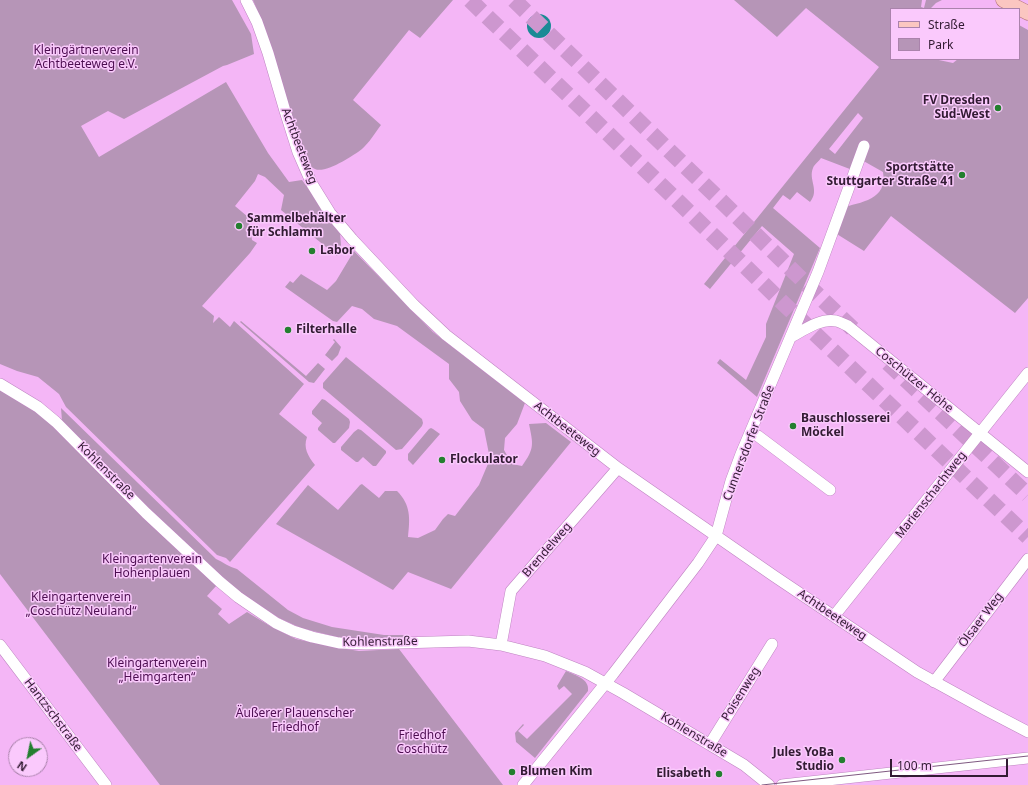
<!DOCTYPE html>
<html>
<head>
<meta charset="utf-8">
<style>
  body { margin:0 }
  #map { position:relative; width:1028px; height:785px; overflow:hidden; background:#f4b6f6; font-family:"Noto Sans",sans-serif }
  canvas { display:block }
  .legend { position:absolute; left:890px; top:8px; width:130px; height:52px; box-sizing:border-box; background:#fac9fc; border:1px solid #aa83ac; margin:0; padding:5px 7px; list-style:none; font-size:12px; color:#321b33 }
  .legend li { display:flex; align-items:center; gap:8px; height:20px }
  .legend b { width:20px; border:1px solid #aa83ac }
  .north { position:absolute; left:8px; top:737px; width:40px; height:40px; box-sizing:border-box; background:#fac9fc; border:1px solid #aa83ac; border-radius:50%; rotate:213deg; font-size:11px; font-weight:700; line-height:16px; text-align:center; color:#321b33 }
  .north::after { content:''; display:block; margin:auto; width:14px; height:18px; background:#237f2f; clip-path:polygon(50% 0,100% 100%,50% 72%,0 100%) }
  .scale { position:absolute; left:890px; top:759px; width:118px; height:18px; box-sizing:border-box; border:2px solid #321b33; border-top:0; padding-left:5px; font-size:12px; line-height:14px; white-space:nowrap; color:#321b33; -webkit-text-stroke:3px #fac9fc; paint-order:stroke }
</style>
</head>
<body>
<div id="map">
<canvas width="1028" height="785"></canvas>
<ul class="legend">
<li><b style="height:5px;background:#fbc6c1"></b>Straße</li>
<li><b style="height:11px;background:#b695b7"></b>Park</li>
</ul>
<div class="north">N</div>
<div class="scale">100 m</div>
</div>
<script>
const c = document.querySelector('canvas').getContext('2d');
c.lineJoin = 'round';
function fill(path, color) {
  c.fillStyle = color;
  c.fill(path, 'evenodd');
}
function trace(path, color, width, dash) {
  c.strokeStyle = color;
  c.lineWidth = width;
  c.lineCap = dash ? 'butt' : 'round';
  c.setLineDash(dash || []);
  c.stroke(path);
}
function drawText(font, color, halo, rows, align = 'center') {
  c.font = font + ' "Noto Sans",sans-serif';
  c.lineWidth = 3;
  c.setLineDash([]);
  c.textBaseline = 'middle';
  c.strokeStyle = halo;
  c.fillStyle = color;
  for (const [text, x, y, turn = 0] of rows) {
    c.save();
    c.translate(x, y);
    c.rotate((+turn || 0) * Math.PI / 180);
    c.textAlign = isNaN(turn) ? turn : align;
    if (halo) c.strokeText(text, 0, 0);
    c.fillText(text, 0, 0);
    c.restore();
  }
}
fill(new Path2D(`
  M0 0H232L251 34 254 54 227 65 223 66 124 119 108 111 81 126 99 157 226 82 268 153 289 182 302 180 340 233 341 245 337 256 281 210 284 195 265 177 258 174 255 181 235 206 248 217 252 240 257 243 250 253 202 306 214 316 213 323 219 317 230 327 234 321 304 384 279 414 307 437C303 448 308 456 315 465L230 562 226 558 217 555 66 407 59 394 38 377 17 371 0 364Z
  M253 0H453L420 38 409 30 353 100 381 125C375 133 369 143 362 149 353 156 325 174 315 169 308 166 305 158 302 152L266 31Z
  M734 0H922L921 7 924 8 926 0H942L936 3 930 9H891V59H934L953 63 958 59H1019V25L1028 30V298L1015 313 891 216 864 251 832 231 841 208C861 202 888 200 883 172L860 159 855 171 821 158C819 161 814 165 813 168 808 180 820 190 810 202L797 192 790 200 783 195 773 208 820 248 757 397 717 363 720 359 746 380 766 337V324L794 254 762 226 710 289 704 284 879 67 806 8 777 37ZM858 113 863 118 835 154 829 149Z
  M354 251 433 332 525 403 517 424 505 438 504 450 512 464 522 466C535 448 533 444 529 424L546 423 571 442 451 589 408 572 393 590 276 524 308 485 338 510 360 485 362 484 379 498 385 491H397C411 505 410 518 408 537L418 538 435 530 443 519 448 514 455 516 479 485 490 459 484 429 472 420 460 401 459 392 449 379V364L397 326 374 319 362 309 352 306 337 322 333 321 285 287 290 281 293 283 301 274 327 290 336 281Z
  M241 321 306 376 318 363 325 369 314 383 309 382 240 322Z
  M334 339 341 347 338 355 332 361 325 355 335 342 333 340Z
  M346 357 422 419 423 423 422 426 402 449 396 450 323 388V383Z
  M0 388 18 398 52 424 217 585 207 596 222 609 218 614 229 624 247 612 270 626 296 639 328 646 359 651 399 649 503 785H160L0 574Z
  M322 399 325 400 349 419 350 422 349 428 335 443H333L318 430V428L322 423 312 414V411Z
  M61 408 216 559C223 562 229 567 237 569L288 610 303 618 332 627 384 635H405L406 638 366 639 337 637 301 628 279 618 235 589 223 578 150 509 62 421Z
  M431 428 433 429 440 434 413 465 408 460V454L429 429Z
  M358 429 361 430 386 451V453L376 466H373L363 457 358 462H356L341 450V447L354 432Z
  M566 671C575 675 590 679 588 691L535 758 516 742 515 733 523 724 524 725 518 731 527 739 572 694 564 686 559 690 557 686Z`), '#b695b7');
fill(new Path2D(`
  M527 26a12 12 0 1 1 24 0a12 12 0 1 1-24 0Z`), '#1a8a95');
trace(new Path2D(`
  M470 0 785 305 1028 537
  M514 0 856 332
  M888 363 1028 495`), '#cd97cf', 16, [16, 8]);
const minor = new Path2D(`
  M246 0 257 22 268 53 285 111 298 152 312 184 330 213 352 239 414 305 446 335 618 468 774 576 917 672 986 710 1028 732
  M791 337C804 330 820 318 836 321 840 322 844 324 848 326L1028 472
  M0 384 38 407 56 422 146 513 220 582 238 597 276 623 293 631 312 637 339 643 366 644 468 641 501 645 545 656 585 672 623 693 744 765 769 785
  M751 433 758 436 830 490
  M834 616 1028 373
  M0 645 106 785
  M501 645 511 591 618 468
  M934 682 1028 559
  M710 744 772 644
  M523 785 613 674 698 563 716 536 731 481 741 454 818 272 864 146
  M782 785 1028 758`);
const major = new Path2D(`
  M1003 0 1028 13`);
trace(minor, '#be84c1', 12);
trace(major, '#b37175', 15);
trace(minor, '#fff', 11);
trace(major, '#fbc6c1', 14);
trace(new Path2D(`
  M762 785 1028 756`), '#7f5981', 1);
for (const [x, y, r, color] of [
  [998,108,4,"#237f2f"],
  [962,175,4,"#237f2f"],
  [239,226,4,"#237f2f"],
  [312,251,4,"#237f2f"],
  [288,330,4,"#237f2f"],
  [793,426,4,"#237f2f"],
  [442,460,4,"#237f2f"],
  [842,760,4,"#237f2f"],
  [512,772,4,"#237f2f"],
  [719,774,4,"#237f2f"]
]) {
  const dot = new Path2D();
  dot.arc(x, y, r, 0, 2 * Math.PI);
  c.fillStyle = color;
  c.fill(dot);
  trace(dot, '#fac9fc', 1.5);
}
drawText('12px', '#4c0e50', '#fac9fc', [
  ["Kleingärtnerverein",86,51],
  ["Achtbeeteweg e.V.",86,65],
  ["Kleingartenverein",152,560],
  ["Hohenplauen",152,574],
  ["Kleingartenverein",81,598],
  ["„Coschütz Neuland“",81,612],
  ["Kleingartenverein",157,664],
  ["„Heimgarten“",157,678],
  ["Äußerer Plauenscher",295,714],
  ["Friedhof",295,728],
  ["Friedhof",422,736],
  ["Coschütz",422,750]
]);
drawText('bold 12px', '#321b33', '#fac9fc', [
  ["FV Dresden",990,101,"right"],
  ["Süd-West",990,115,"right"],
  ["Sportstätte",954,168,"right"],
  ["Stuttgarter Straße 41",954,182,"right"],
  ["Sammelbehälter",247,219],
  ["für Schlamm",247,233],
  ["Labor",320,251],
  ["Filterhalle",296,330],
  ["Bauschlosserei",801,419],
  ["Möckel",801,433],
  ["Flockulator",450,460],
  ["Jules YoBa",834,753,"right"],
  ["Studio",834,767,"right"],
  ["Blumen Kim",520,772],
  ["Elisabeth",711,774,"right"]
], 'left');
drawText('12px', '#321b33', '#fac9fc', [
  ["Achtbeeteweg",299,146,69],
  ["Coschützer Höhe",914,380,39],
  ["Achtbeeteweg",567,429,38],
  ["Cunnersdorfer Straße",749,443,-69],
  ["Kohlenstraße",106,471,45],
  ["Marienschachtweg",931,495,-52],
  ["Brendelweg",547,550,-49],
  ["Achtbeeteweg",832,615,34],
  ["Ölsaer Weg",981,620,-53],
  ["Kohlenstraße",380,642,-1],
  ["Poisenweg",741,694,-58],
  ["Hantzschstraße",53,715,53],
  ["Kohlenstraße",694,735,31]
]);
</script>
</body>
</html>
